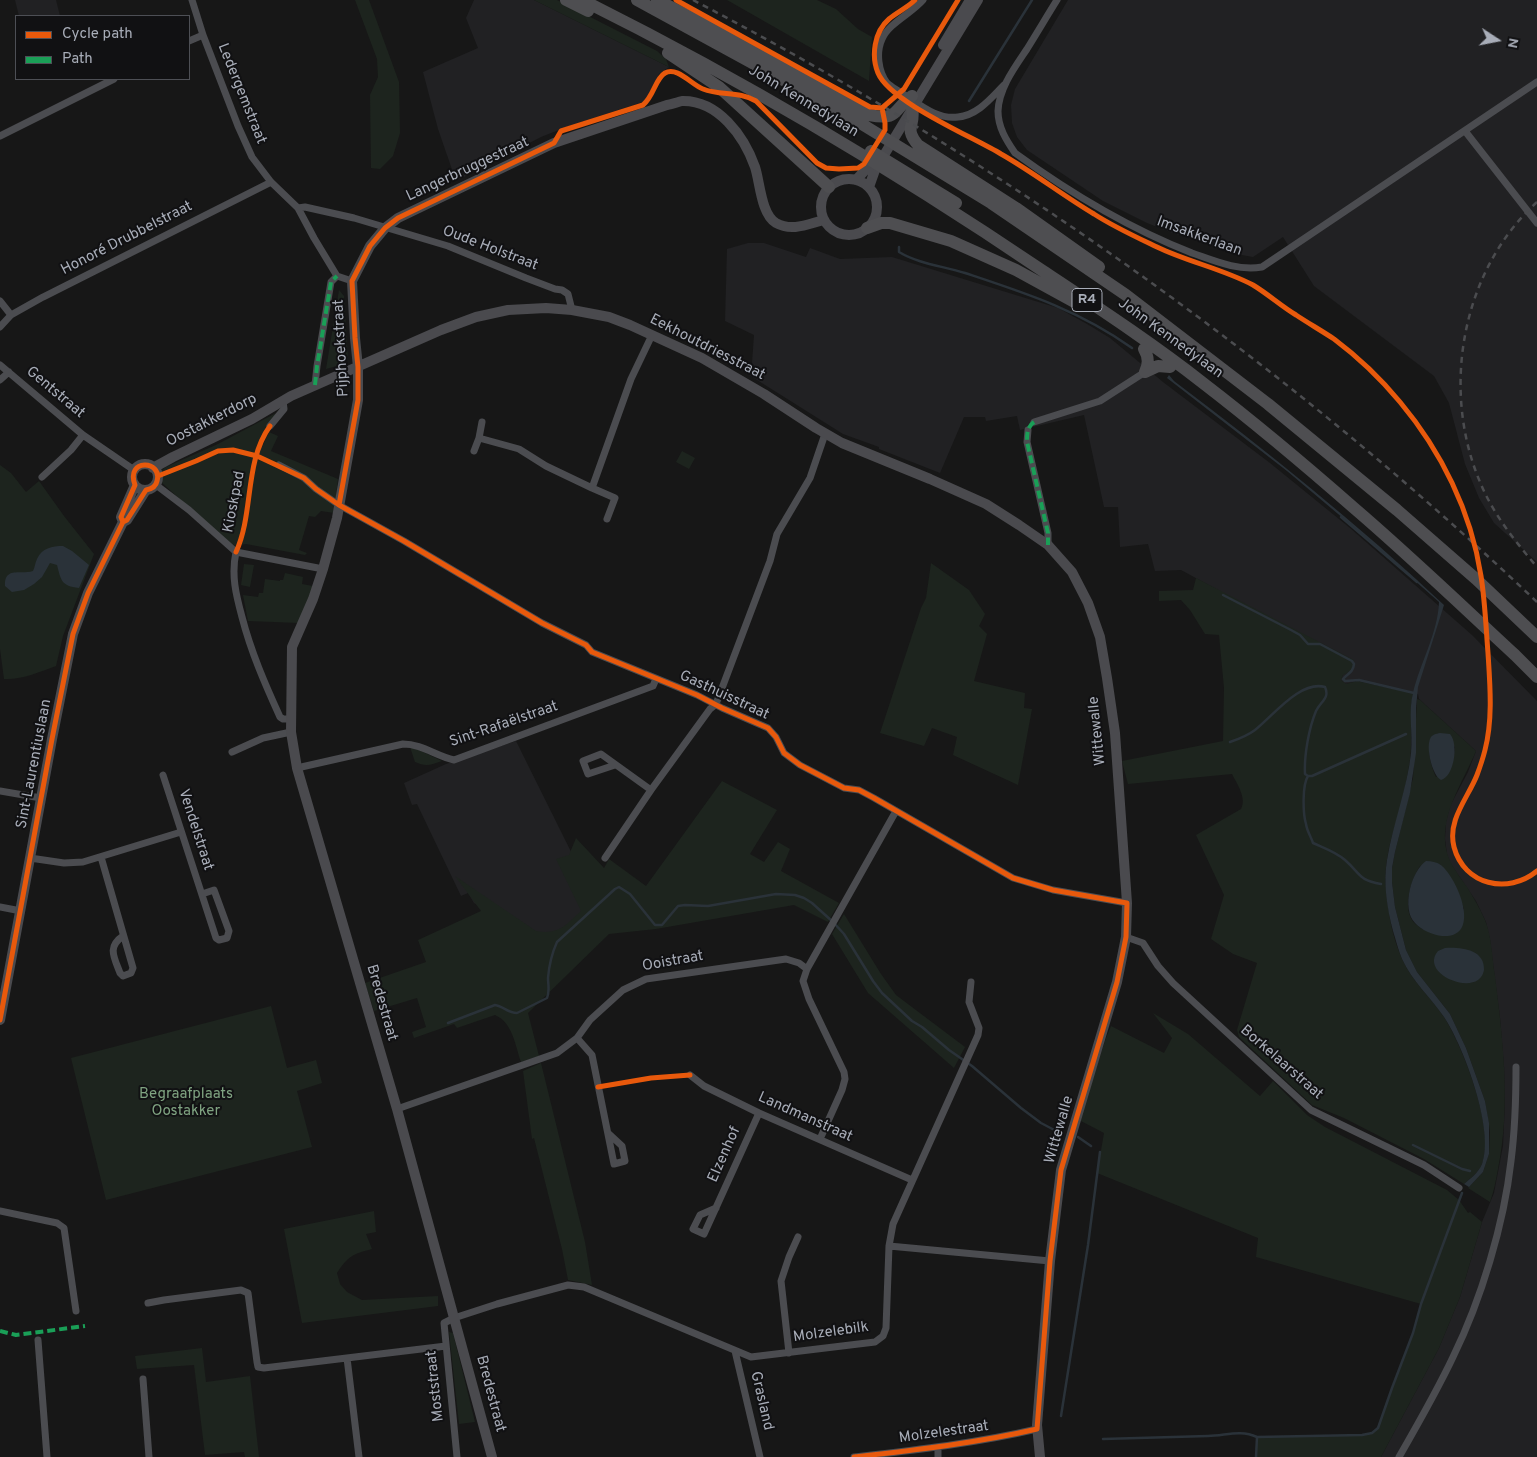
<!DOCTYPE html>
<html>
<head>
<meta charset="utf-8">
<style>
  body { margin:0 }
  #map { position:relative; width:1537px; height:1457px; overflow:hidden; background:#171717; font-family:Overpass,sans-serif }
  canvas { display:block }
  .legend { position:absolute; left:15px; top:15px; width:175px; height:65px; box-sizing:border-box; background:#111113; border:1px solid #4d4f55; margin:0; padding:6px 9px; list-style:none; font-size:15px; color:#a8adb8 }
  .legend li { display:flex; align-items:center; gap:10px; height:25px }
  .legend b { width:25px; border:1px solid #4d4f55 }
  .north { position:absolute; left:1472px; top:15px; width:50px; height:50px; -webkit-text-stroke:4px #111113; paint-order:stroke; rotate:101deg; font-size:14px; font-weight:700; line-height:20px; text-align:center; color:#a8adb8 }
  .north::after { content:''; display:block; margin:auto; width:18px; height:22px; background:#a8adb8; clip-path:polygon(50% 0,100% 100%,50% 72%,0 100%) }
</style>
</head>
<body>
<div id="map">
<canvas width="1537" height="1457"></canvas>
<ul class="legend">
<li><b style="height:6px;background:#e8590c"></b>Cycle path</li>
<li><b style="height:6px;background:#1a9f57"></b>Path</li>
</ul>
<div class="north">N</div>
</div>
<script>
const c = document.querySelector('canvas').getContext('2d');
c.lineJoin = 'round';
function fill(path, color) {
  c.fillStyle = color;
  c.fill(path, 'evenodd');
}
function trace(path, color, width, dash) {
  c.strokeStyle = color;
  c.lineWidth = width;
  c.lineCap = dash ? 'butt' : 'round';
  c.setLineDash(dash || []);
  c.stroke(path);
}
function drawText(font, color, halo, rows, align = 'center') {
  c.font = font + ' Overpass,sans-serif';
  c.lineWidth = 4;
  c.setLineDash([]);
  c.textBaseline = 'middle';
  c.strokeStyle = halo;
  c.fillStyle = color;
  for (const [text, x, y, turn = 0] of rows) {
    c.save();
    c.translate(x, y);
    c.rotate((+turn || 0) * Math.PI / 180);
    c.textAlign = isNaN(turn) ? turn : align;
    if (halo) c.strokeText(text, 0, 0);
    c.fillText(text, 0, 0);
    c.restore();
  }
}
fill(new Path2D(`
  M15 0H56L60 16H19Z
  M474 0H534L669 67 659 74 649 96 643 102 569 126 541 137 456 181 438 129 423 72 478 48 466 18Z
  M1068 0H1537V562L1494 523 1479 498 1465 464 1449 403 1434 376 1314 286 1283 237 1253 257 1242 255 1170 232 1147 223 1103 201 1027 150 1017 137 1012 123 1011 105 1015 89Z
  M748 243H764L806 257 810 248 840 259 892 257 1058 308 1087 324 1110 338 1163 382 1270 463 1350 528 1472 635 1537 701V1457H1381L1439 1348 1460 1297 1482 1222 1494 1193 1503 1146 1505 1102 1504 1066 1500 1018 1490 940 1486 922 1476 901 1450 863 1447 854 1445 839 1446 822 1450 806 1468 772 1476 751 1419 699 1418 694 1357 681 1346 684 1340 680 1343 675 1216 589 1181 570 1155 571 1148 544 1120 547 1118 507H1104L1084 415 1020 430 1017 416 986 421 985 417H964L940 473 879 449V447L843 434 746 373 752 363 754 335 725 321 727 249Z
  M516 741 596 902 554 941 500 918 474 903 468 893 461 896 417 804 412 805 404 783 446 764Z`), '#212123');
fill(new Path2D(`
  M355 0H369L399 82 400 133 393 156 380 169 371 168 370 95 378 77 377 59Z
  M534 0H557L657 51 666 59 669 67Z
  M727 0H817L836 9 858 29 872 37 869 81Z
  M339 290 344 296 348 359 344 364 326 369Z
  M276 413 258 445 262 447 269 432 278 436 271 451 338 479 334 513 321 511 315 517 309 516 299 550 307 553 305 555 246 544 235 546 225 540 161 482 162 470 166 467 218 444Z
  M682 451 695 458 689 469 676 462Z
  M0 465 11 473 26 492 39 481 64 516 94 554 63 636 56 666C39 672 22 680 4 679L0 649Z
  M931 563 969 590 985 614 979 626 987 634 974 681 1025 693 1024 708 1032 709 1018 785 953 755 957 737 932 728 924 746 880 733 921 608 926 598Z
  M244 564 254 565 250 587 241 585Z
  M285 573 303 577 302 584 313 586 299 623 248 621 243 595 258 597 259 593H263L265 579 280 581V580H283Z
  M1196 578 1354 660 1352 670 1343 675 1341 680 1346 684 1357 681 1413 693C1409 715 1413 738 1410 760 1408 771 1406 783 1404 794 1399 816 1390 837 1387 860 1384 876 1386 896 1389 912 1391 928 1396 945 1402 959 1412 981 1431 998 1444 1017 1463 1047 1496 1131 1482 1164 1478 1173 1471 1178 1464 1184L1424 1159 1344 1118 1312 1105 1239 1037 1237 1030 1257 963 1233 954 1211 939 1224 895 1196 835 1241 809C1247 798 1237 784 1232 774L1128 784 1122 761 1223 741 1224 688 1219 635 1205 634 1190 610 1181 600 1159 601V591L1193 590Z
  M1417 699 1420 700 1476 751C1464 780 1444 808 1445 840 1446 860 1456 871 1467 887 1474 898 1480 909 1485 920 1492 937 1492 958 1495 976 1503 1040 1511 1106 1498 1169 1496 1180 1494 1191 1490 1202L1468 1188 1483 1172 1489 1154 1490 1131 1485 1101 1466 1048 1450 1014 1417 972 1406 950 1395 907 1392 882V868L1395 852 1413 778ZM1433 735 1455 747 1452 765 1436 777C1431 766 1425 745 1433 735ZM1440 864 1452 880 1464 909 1424 930C1420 927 1415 925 1412 920 1403 905 1411 880 1420 866Z
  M410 747 417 749 442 761C431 765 426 767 415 762Z
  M722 781 777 810 750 854 764 862 778 842 790 849 781 871 839 903 828 922 794 905 656 929 609 934 528 1013 539 1056 521 1062C515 1045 513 1023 495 1015L457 1028 454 1024 414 1038 412 1032 426 1027 417 998 374 1011 365 983 426 962 418 940 481 911 455 876 536 931C559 935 566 925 581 911L556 859 569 855 576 838 604 868 609 859 646 886Z
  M844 914 881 974 896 995 965 1047 954 1068 868 993 832 934Z
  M271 1006 287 1068 316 1060 322 1083 297 1091 312 1147 106 1200 71 1058Z
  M1153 1013 1188 1034 1260 1096 1273 1081 1307 1115 1325 1127 1447 1190 1459 1200 1468 1213 1470 1212 1482 1222 1460 1297 1439 1348 1381 1457H1256L1257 1437 1362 1435 1372 1433 1378 1428 1392 1388 1413 1333 1421 1304 1256 1257 1258 1238 1097 1173 1104 1133 1079 1120 1106 1038 1111 1026 1164 1053 1172 1038Z
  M541 1063 585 1242 592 1285 568 1280 562 1249 534 1138 532 1139 523 1071Z
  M374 1211 376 1232 366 1234 372 1249C353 1254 348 1256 337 1273L340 1284 347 1292 362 1300 438 1296V1306L302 1323 284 1229Z
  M449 1332 453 1333 475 1422 459 1424Z
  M202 1348 206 1382 250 1376 259 1457H245L244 1452 205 1455 194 1365 137 1369 135 1356Z`), '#1d241e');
fill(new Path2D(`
  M1169 375 1174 381C1267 451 1359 525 1444 605L1418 687 1416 708V753L1410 793 1395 852 1392 868V882L1395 907 1406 950 1417 972 1450 1014 1466 1048 1485 1101 1489 1123V1154L1483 1172 1469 1187 1464 1184C1471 1178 1478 1173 1482 1164 1495 1131 1464 1047 1444 1017 1431 998 1412 981 1402 959 1398 950 1396 940 1393 931 1387 908 1383 883 1387 860 1393 823 1407 789 1411 753 1413 733 1408 712 1413 693 1420 663 1438 633 1439 602L1363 535 1287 471 1167 378Z
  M63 546 72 551 89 565 79 588C61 586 61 580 57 565L50 563 42 577 34 584 24 590 12 592 5 586C4 566 21 575 33 571 35 567 35 563 37 559 42 548 52 546 63 546Z
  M1440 733 1450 734C1459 744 1454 777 1441 780 1432 775 1426 748 1430 739 1432 734 1436 734 1440 733Z
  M1426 861C1432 861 1436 862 1441 865 1458 879 1483 939 1442 936 1433 935 1421 930 1415 923 1401 909 1411 871 1426 861Z
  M1445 948C1460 947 1485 949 1484 970 1483 974 1482 977 1478 980 1462 991 1421 971 1438 951Z`), '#2a3239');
trace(new Path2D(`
  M969 101 1032 0
  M899 247V252C919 264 943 266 965 273 1025 293 1079 310 1132 348
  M1341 517 1417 582
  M1223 595 1291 630 1300 635 1308 644H1320L1352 661 1354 664C1353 673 1348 673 1343 679L1345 681 1359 680 1414 693
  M1230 742C1239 739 1247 736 1255 730 1273 716 1300 680 1325 687 1330 698 1321 701 1316 711 1309 728 1304 755 1305 774L1308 776H1312L1406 734
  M1308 776C1302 785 1303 814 1306 824 1307 831 1311 837 1313 843 1324 848 1336 852 1345 860 1361 874 1358 880 1381 884
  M448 1023 495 1005C503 1006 508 1013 517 1013L547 998C550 991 548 985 548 978 549 966 552 953 557 942L615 889 619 887 630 894 655 925H662L678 906 685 905 708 906 776 894 795 895 804 898 812 903 833 922 844 934 873 981 882 993 912 1021 922 1027 949 1050 972 1066 1021 1108 1041 1123 1060 1133
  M1078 1137 1091 1146
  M1413 1145 1462 1169 1470 1171
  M1061 1416 1088 1245 1100 1152
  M1103 1439C1138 1438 1173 1437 1208 1436 1225 1436 1240 1429 1257 1437L1362 1435 1372 1433 1378 1428 1392 1388 1413 1333 1421 1304 1462 1193
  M1256 1457 1257 1437`), '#2a3239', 2.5);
trace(new Path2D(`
  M192 0 203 35 238 126 252 157 271 182 298 208 314 238 337 276 352 281
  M923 0C911 14 889 23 882 39 876 52 878 71 887 83 891 87 898 90 903 94 919 104 937 120 958 117 978 115 991 98 1004 85
  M1057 0C1047 16 1037 33 1027 49 1015 67 999 88 998 111 998 127 1006 140 1015 153 1070 193 1128 228 1192 253 1215 261 1237 271 1262 267L1537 82
  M189 41 203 35
  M1465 131 1537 223
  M0 136 114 79
  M298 208 305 207 354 218 448 246 526 278 555 289 562 290 568 294 572 310
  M0 301 11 315
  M0 327 11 315 43 297 271 182
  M0 365 83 435 134 470
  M0 380 9 372
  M315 385 317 366 331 282 337 276
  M482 422 479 438 519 449 546 466 592 488 631 379 652 335
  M1034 422 1100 401 1145 372
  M270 426 284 409 283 401
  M1028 430 1027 442 1048 533V545
  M474 451 479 438
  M279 465 304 478 316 489 339 505 404 541 542 623 586 645 592 652 697 695 722 708 768 728 776 737 784 753 800 765 844 788 859 790 874 798 1013 878 1053 890 1127 903
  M42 477 71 450 83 435
  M156 485 189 510 236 552 323 569
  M592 488 615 498 607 519
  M236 552C231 575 236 595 242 617 251 652 265 684 280 717L283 719H291
  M232 752 263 738 291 732
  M615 765 588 774 583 761 601 754 651 790
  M297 768 403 744C422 744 436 756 454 760L653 686 656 679
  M163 775 216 938 219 940 227 938 229 931 214 890 202 894
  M0 791 41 798
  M101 857 133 968 131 973 123 976 120 973C114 957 107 947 123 936
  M30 858 64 863 83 862 181 832
  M605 858 651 790 710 709 716 704 770 561 777 534 810 478 825 434
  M0 907 21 911
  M1126 937 1143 943 1158 966 1173 983 1311 1110 1424 1165 1459 1188
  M577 1038 592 1055 614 1164 625 1161 622 1146 608 1133
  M690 1075 704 1086 759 1113 912 1180
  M397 1109 557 1053 577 1038 590 1020 623 990 646 979 786 959 799 963 807 969
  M820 1139 842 1090 845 1079 844 1072 809 999 803 981 807 969 896 811
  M716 1208 700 1215 693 1229 704 1234 759 1113
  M0 1211 57 1223 64 1228 76 1311
  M889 1246 1050 1261
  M148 1303 164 1300 241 1290 248 1293 257 1362 258 1367 264 1368 446 1346
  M38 1340 47 1457
  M735 1351 760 1457
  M789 1353 781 1281 789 1257 798 1237
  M347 1358 359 1457
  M143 1379 149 1457
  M457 1457 444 1323 454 1318 497 1304 568 1285 584 1287 751 1357 875 1342 883 1336 886 1328 889 1246 893 1224 978 1035 979 1028 969 1002 971 982
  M854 1457C915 1450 977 1443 1037 1429
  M938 1457V1447
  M1399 1457C1418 1424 1437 1391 1453 1357 1481 1300 1504 1224 1511 1161 1515 1130 1516 1098 1516 1067`), '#4b4c50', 7);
trace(new Path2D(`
  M943 45 970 0
  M821 207a28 28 0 1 1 56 0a28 28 0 1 1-56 0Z
  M856 180 869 166 875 155
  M869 187 875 170 978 0
  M132 477a13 13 0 1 1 26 0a13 13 0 1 1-26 0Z
  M153 468 173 457 252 419 291 396 441 330 476 317 508 310 546 308 572 310 609 317 630 325 702 358 764 394 816 428 842 443 930 479 986 504 1019 525 1048 545 1072 572 1088 603 1100 637 1107 678 1115 733 1127 903 1126 937 1117 982 1061 1170 1050 1261 1037 1425 1040 1457
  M123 522 121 517 135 485
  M0 1020 52 739 73 634 88 593 123 522 127 520 146 490
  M492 1457 397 1109 297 768 291 732 292 647 313 599 323 569 337 518 358 400V367L355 338 352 281 370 246 385 228 398 218 554 143 667 105C672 104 678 102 682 101 718 100 744 136 755 167 760 182 761 214 776 223 792 232 808 224 824 220`), '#4a4a4e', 10);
trace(new Path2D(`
  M566 0 588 11
  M582 0C741 79 895 171 1043 271 1097 307 1152 343 1203 383 1255 423 1305 465 1354 508 1409 555 1462 606 1515 655L1537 677
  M637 0 842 112 991 203 1126 295 1268 404 1397 510 1476 579 1537 637
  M657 0 716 30 869 115C900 121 892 110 912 96
  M668 53 719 87 829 187
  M912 108C916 126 903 127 918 145L1016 208 1099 267
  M871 151 956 203
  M867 228 881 223H890L951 241 1016 270 1078 304
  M1144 349C1149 357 1149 364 1145 372
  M1145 372 1158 366 1170 367`), '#4e4e51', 12);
trace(new Path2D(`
  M693 0C1000 160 1286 364 1537 602
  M1537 202C1461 271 1441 390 1480 482 1493 514 1515 541 1537 567`), '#4b4c4f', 2.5, [6, 5]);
trace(new Path2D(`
  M315 385 317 366 331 282 337 276
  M1034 422C1027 427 1027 434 1027 442L1048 533V545
  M0 1331 16 1335 85 1326`), '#1a9f57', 4, [8, 4]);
trace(new Path2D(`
  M676 0 870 107 882 108 904 89 958 0
  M915 0C907 8 897 12 889 19 874 32 871 56 878 73 890 102 973 137 1001 154 1033 172 1062 195 1094 214 1114 227 1136 237 1157 247 1188 262 1223 269 1253 285 1268 294 1281 306 1296 315 1308 323 1322 331 1334 339 1358 357 1381 379 1400 402 1441 451 1471 511 1481 576 1485 601 1486 628 1488 653 1490 685 1493 719 1485 750 1483 758 1480 767 1477 775 1468 798 1447 820 1454 847 1464 885 1508 895 1537 871
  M158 476 196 461 218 451 233 450 257 456 304 478 316 489 339 505 404 541 542 623 586 645 592 652 697 695 722 708 768 728 776 737 784 753 800 765 844 788 859 790 874 798 1013 878 1053 890 1127 903 1126 937 1117 982 1061 1170 1050 1261 1037 1429C977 1443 915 1450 854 1457
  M339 505 358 400V367L355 338 352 281 370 246 385 228 398 218 554 143 561 131 643 105C654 96 655 79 665 73 677 66 692 85 703 89 720 96 739 91 756 101L817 163 826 168 839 169 858 168 864 164 885 130V123L882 108
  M236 552C254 513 244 462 270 426
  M0 1020 52 739 73 634 88 593 123 522 127 520 146 490C151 489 156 487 157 481 163 460 125 458 135 485L121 517 123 522
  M598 1087 651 1078 690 1075`), '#e8590c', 5);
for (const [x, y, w] of [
  [1087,300,30]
]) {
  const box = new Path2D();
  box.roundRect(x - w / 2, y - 11.5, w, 23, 4);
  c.fillStyle = '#111113';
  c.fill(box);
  trace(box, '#a8adb8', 1);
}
drawText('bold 14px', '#a8adb8', null, [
  ["R4",1087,300]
]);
drawText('15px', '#a8adb8', '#111113', [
  ["Ledergemstraat",241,94,68],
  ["John Kennedylaan",803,102,31],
  ["Langerbruggestraat",468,170,-25],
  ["Imsakkerlaan",1199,237,20],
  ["Honoré Drubbelstraat",127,239,-27],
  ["Oude Holstraat",490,249,21],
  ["John Kennedylaan",1170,339,36],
  ["Pijphoekstraat",342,348,-93],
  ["Eekhoutdriesstraat",707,348,27],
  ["Gentstraat",55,393,40],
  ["Oostakkerdorp",212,421,-27],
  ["Kioskpad",235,502,-79],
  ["Gasthuisstraat",724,696,25],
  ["Sint-Rafaëlstraat",504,725,-19],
  ["Wittewalle",1098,731,-96],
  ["Sint-Laurentiuslaan",35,764,-79],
  ["Vendelstraat",195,830,72],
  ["Ooistraat",673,962,-10],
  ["Bredestraat",381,1003,74],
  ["Borkelaarstraat",1281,1063,41],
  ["Landmanstraat",805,1118,24],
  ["Wittewalle",1060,1130,-74],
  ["Elzenhof",725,1155,-66],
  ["Molzelebilk",831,1333,-8],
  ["Moststraat",436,1386,-96],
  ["Bredestraat",490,1394,75],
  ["Grasland",761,1401,77],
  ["Molzelestraat",944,1433,-8]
]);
drawText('15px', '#7fa381', '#111113', [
  ["Begraafplaats",186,1095],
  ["Oostakker",186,1112]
]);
</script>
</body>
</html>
